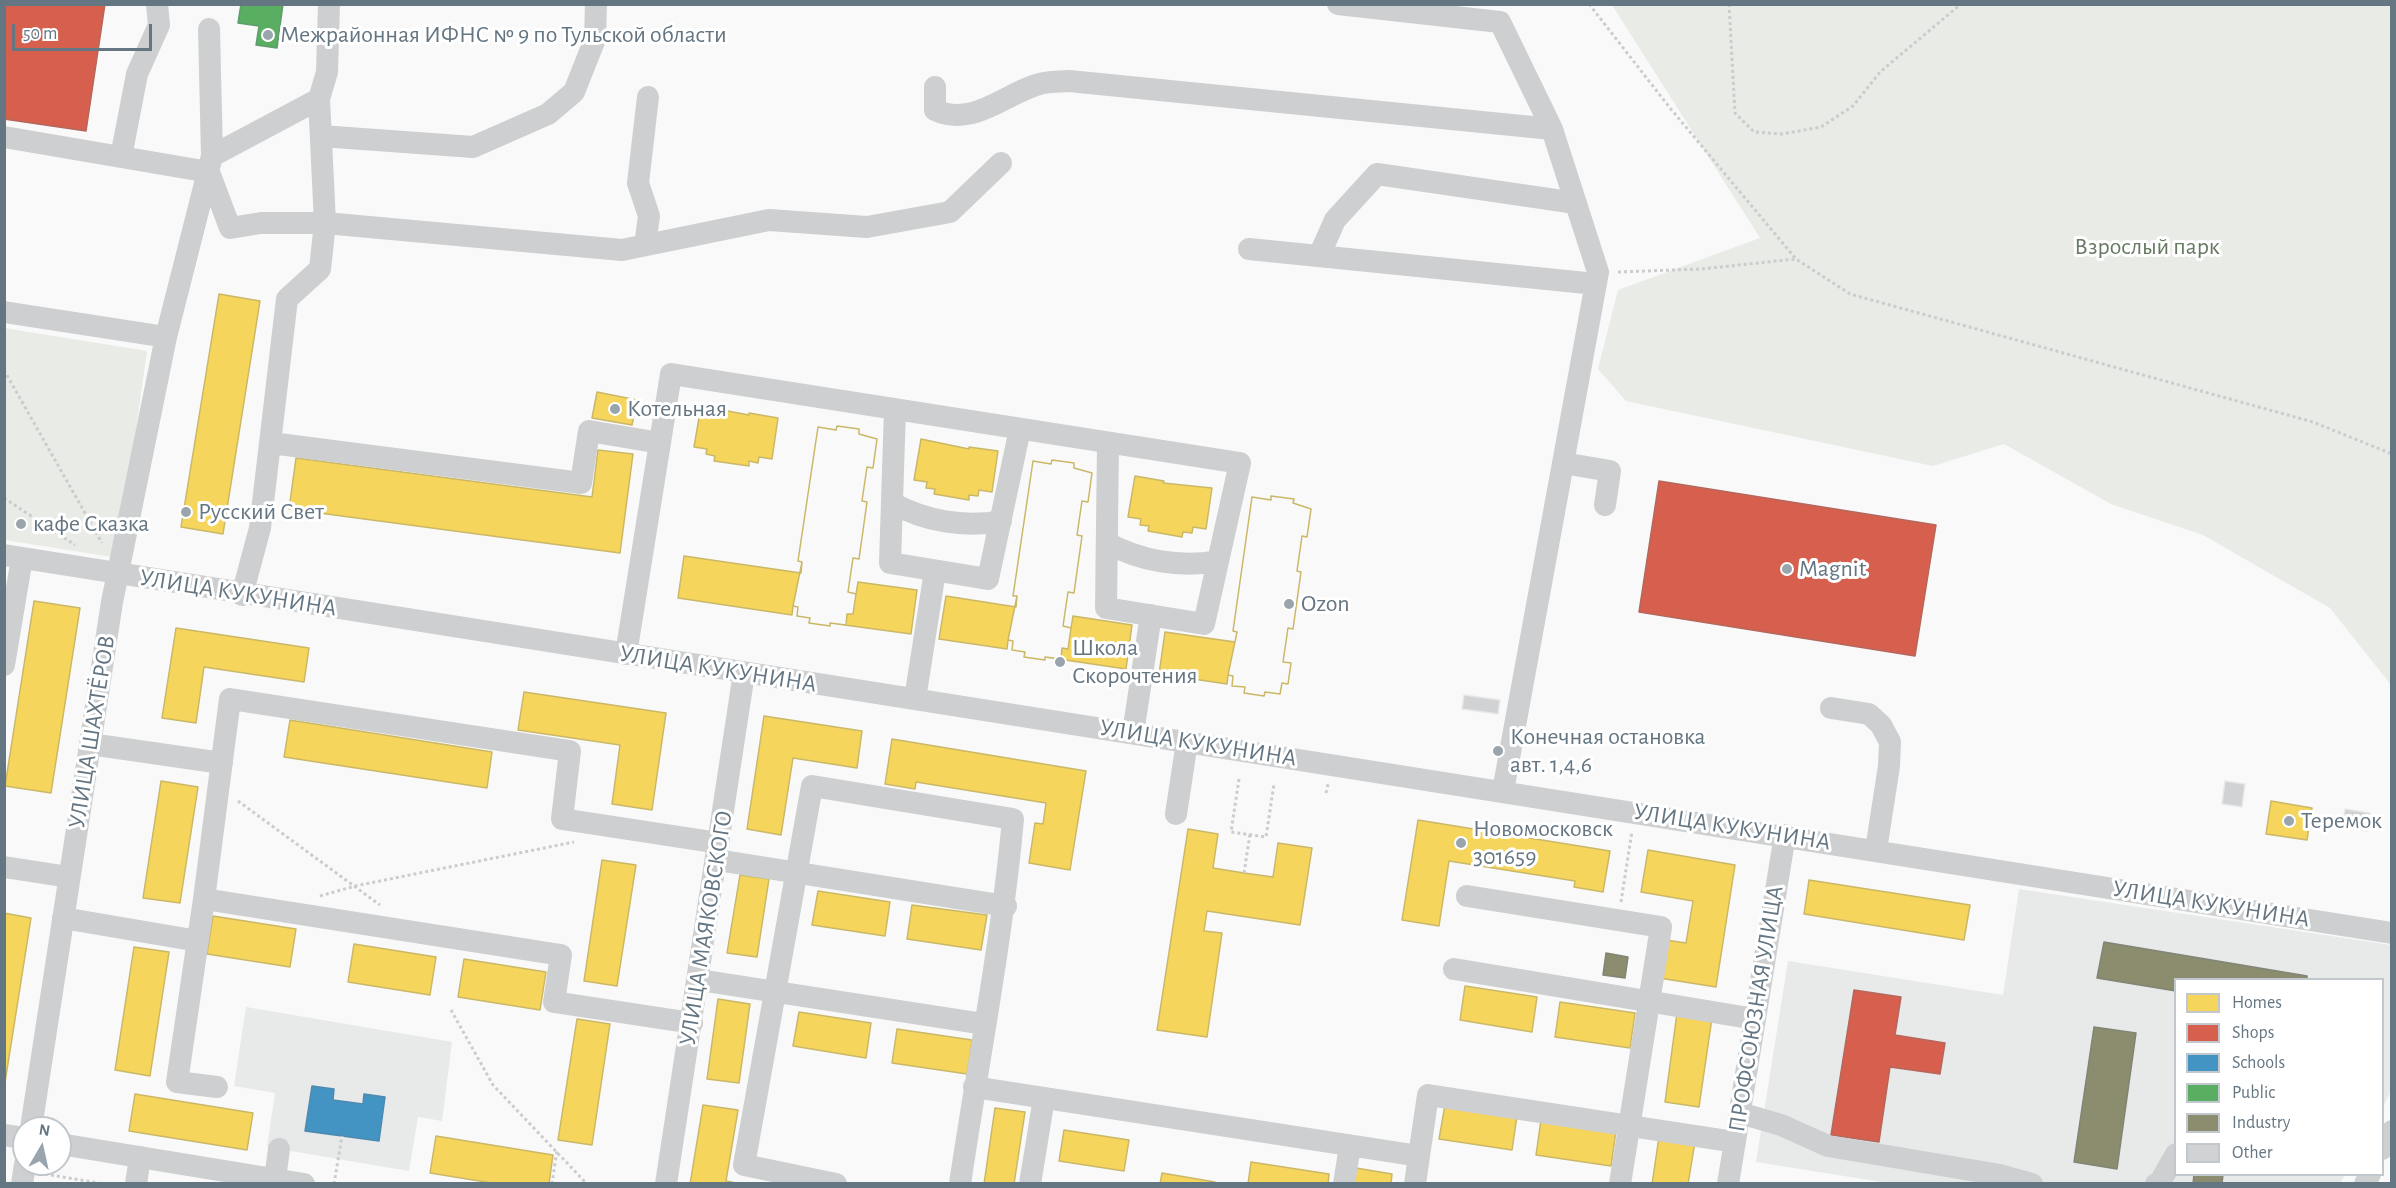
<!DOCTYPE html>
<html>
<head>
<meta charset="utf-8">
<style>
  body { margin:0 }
  #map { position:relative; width:2396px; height:1188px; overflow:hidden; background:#f9f9f9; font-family:"Alegreya Sans",sans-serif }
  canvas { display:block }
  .frame { position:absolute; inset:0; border:6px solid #657683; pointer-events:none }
  .legend { position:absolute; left:2174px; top:978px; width:210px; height:198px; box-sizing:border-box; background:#fff; border:2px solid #c1c8cd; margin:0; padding:8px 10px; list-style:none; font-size:18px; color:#657683 }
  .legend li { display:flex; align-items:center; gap:12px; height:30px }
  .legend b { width:30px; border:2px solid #c1c8cd }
  .north { position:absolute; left:12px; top:1116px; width:60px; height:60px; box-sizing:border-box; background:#fff; border:2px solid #c1c8cd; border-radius:50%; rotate:9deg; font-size:16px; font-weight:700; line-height:24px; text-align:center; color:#657683 }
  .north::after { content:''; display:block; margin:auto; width:21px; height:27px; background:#99a4ac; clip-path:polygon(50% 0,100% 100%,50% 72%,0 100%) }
  .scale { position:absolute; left:12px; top:24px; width:140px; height:27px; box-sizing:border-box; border:3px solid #657683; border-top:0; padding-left:8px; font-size:18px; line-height:21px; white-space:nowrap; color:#657683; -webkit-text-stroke:4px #fff; paint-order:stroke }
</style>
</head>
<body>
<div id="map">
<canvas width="2396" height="1188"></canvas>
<div class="frame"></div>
<ul class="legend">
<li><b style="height:16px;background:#f6d55c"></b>Homes</li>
<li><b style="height:16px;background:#d6604d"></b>Shops</li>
<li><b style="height:16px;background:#4393c3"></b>Schools</li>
<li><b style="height:16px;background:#5aae61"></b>Public</li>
<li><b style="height:16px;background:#8c8c6e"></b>Industry</li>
<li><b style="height:16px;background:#d0d2d3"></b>Other</li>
</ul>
<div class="north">N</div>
<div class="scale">50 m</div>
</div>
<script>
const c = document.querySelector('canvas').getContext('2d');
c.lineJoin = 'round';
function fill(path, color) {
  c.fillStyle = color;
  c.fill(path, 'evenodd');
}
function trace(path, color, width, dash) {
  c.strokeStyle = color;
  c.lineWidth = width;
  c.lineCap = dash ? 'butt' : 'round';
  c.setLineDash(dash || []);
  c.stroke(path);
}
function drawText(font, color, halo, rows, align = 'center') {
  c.font = font + ' "Alegreya Sans",sans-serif';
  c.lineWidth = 6;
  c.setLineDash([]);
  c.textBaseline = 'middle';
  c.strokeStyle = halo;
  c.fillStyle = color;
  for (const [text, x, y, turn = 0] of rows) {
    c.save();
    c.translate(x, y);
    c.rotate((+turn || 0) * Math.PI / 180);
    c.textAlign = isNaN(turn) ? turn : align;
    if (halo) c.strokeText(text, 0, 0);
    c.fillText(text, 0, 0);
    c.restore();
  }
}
fill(new Path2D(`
  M2019 889 2391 945V1091L2383 1107 2382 980H2176V1174L2345 1175 2340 1183 1894 1184 1756 1162 1788 961 2003 995Z
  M246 1007 452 1042 442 1121 418 1117 409 1171 267 1147 275 1093 234 1086Z`), '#e8e9e9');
fill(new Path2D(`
  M1612 5H2391V685L2330 608 2203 535 2111 504 2004 444 1933 466 1626 401 1598 369 1618 290 1760 238Z
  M4 328 147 351 118 558 5 540Z`), '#e8ebe6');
const homes = new Path2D(`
  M219 294 260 301 223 534 181 527Z
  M597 392 637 400 632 425 592 418Z
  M701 406 749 415V413L778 418 772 459 759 457 758 463 749 461V466L714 461 715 456 706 454 707 449 694 447Z
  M837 426 859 429V434L877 439 873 468 867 467 862 501 867 502 859 559 853 558 848 592 856 594 858 582 917 590 911 634 830 623V626L809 623 810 618 797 616 798 607 793 606 792 615 678 598 684 556 801 573 802 562 798 561 818 427 836 430Z
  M837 426 859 429V434L877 439 873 468 867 467 862 501 867 502 859 559 853 558 848 592 856 594 853 614H847L846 625 830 623V626L809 623 810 618 797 616 798 607 793 606 802 562 798 561 818 427 836 430Z
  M921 439 969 449V447L998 451 992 492 979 490 978 496 969 495V500L934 494 935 489 926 488 927 482 914 480Z
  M598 450 633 454 620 553 289 509 296 458 592 497Z
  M1052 460 1074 463V468L1092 473 1088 502 1082 501 1077 535 1082 536 1074 593 1068 592 1063 626 1071 628 1073 616 1132 625 1126 669 1045 657V660L1024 657 1025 652 1012 650 1013 641 1008 640 1007 649 939 639 946 596 1016 607 1017 596H1013L1033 461 1051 464Z
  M1052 460 1074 463V468L1092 473 1088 502 1082 501 1077 535 1082 536 1074 593 1068 592 1063 626 1071 628 1068 649 1062 648 1061 659 1045 657V660L1024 657 1025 652 1012 650 1013 641 1008 640 1017 596H1013L1033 461 1051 464Z
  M1135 476 1164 481 1163 483 1212 488 1206 529 1193 527 1192 533 1183 532 1182 537 1148 531 1149 526 1140 525 1141 519 1128 517Z
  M1271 496 1294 499 1293 503 1311 509 1307 537 1302 536 1297 571 1301 572 1293 629 1288 628 1283 662 1291 663 1288 684 1282 683 1280 694 1265 692 1264 696 1244 693 1245 687 1232 686 1233 676 1228 675 1227 684 1159 674 1165 632 1235 642 1237 632 1233 631 1252 497 1271 500Z
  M1271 496 1294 499 1293 503 1311 509 1307 537 1302 536 1297 571 1301 572 1293 629 1288 628 1283 662 1291 663 1288 684 1282 683 1280 694 1265 692 1264 696 1244 693 1245 687 1232 686 1233 676 1228 675 1237 632 1233 631 1252 497 1271 500Z
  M34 601 80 608 51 793 5 786Z
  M176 628 309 648 304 682 204 667 196 723 162 718Z
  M524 692 666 713 652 810 612 804 620 745 518 730Z
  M764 716 862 731 857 768 793 758 781 835 747 829Z
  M290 720 492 752 487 788 284 757Z
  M892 739 1086 771 1070 870 1029 863 1035 823 1043 824 1046 803 916 782 915 789 885 784Z
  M161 781 198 787 180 903 143 898Z
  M2271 801 2312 808 2307 840 2266 834Z
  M1418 820 1610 851 1603 892 1574 887 1575 881 1449 861 1439 926 1402 920Z
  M1188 829 1218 834 1213 868 1244 873 1273 877 1278 843 1312 848 1300 925 1207 911 1204 931 1222 933 1207 1037 1157 1030Z
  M1648 850 1735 865 1716 987 1659 978 1666 940 1686 943 1693 901 1641 892Z
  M602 860 636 865 617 986 584 981Z
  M740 875 769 879 757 957 727 953Z
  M1809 880 1970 905 1964 940 1804 914Z
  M818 891 890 902 885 936 812 925Z
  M912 905 987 915 981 950 907 939Z
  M4 913 31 918 4 1089Z
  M213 916 296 929 290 967 207 954Z
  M354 944 436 957 430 995 348 982Z
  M134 947 169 952 150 1076 115 1070Z
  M464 959 546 972 540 1010 458 997Z
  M1465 986 1537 997 1532 1032 1460 1020Z
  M718 999 750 1004 739 1083 707 1079Z
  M1560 1002 1635 1013 1630 1048 1555 1037Z
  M799 1012 871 1023 866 1058 793 1046Z
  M1677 1013 1712 1018 1699 1107 1665 1102Z
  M577 1019 610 1024 592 1145 558 1140Z
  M897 1029 972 1040 967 1074 892 1063Z
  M135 1094 253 1113 247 1150 129 1131Z
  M703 1105 738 1110 726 1181 741 1184H690Z
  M1445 1105 1517 1116 1512 1150 1439 1139Z
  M995 1108 1025 1112 1014 1184H984Z
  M1541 1120 1616 1131 1611 1166 1536 1155Z
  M1064 1130 1129 1140 1124 1171 1059 1161Z
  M436 1136 553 1155 549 1184H498L430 1173Z
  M1659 1137 1695 1142 1688 1184H1652Z
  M1251 1162 1329 1174 1328 1184H1248Z
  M1356 1168 1392 1174 1391 1184H1354Z
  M1162 1173 1215 1182V1184H1160Z`);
fill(homes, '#f6d55c');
trace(homes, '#cab868', 1.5);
const shops = new Path2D(`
  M4 4H105L86 131 4 119Z
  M1659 481 1936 525 1915 656 1639 612Z
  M1854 990 1901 997 1895 1035 1945 1043 1940 1074 1890 1067 1879 1142 1831 1135Z`);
fill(shops, '#d6604d');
trace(shops, '#b4675d', 1.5);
const schools = new Path2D(`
  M312 1086 334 1089 333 1100 363 1104 364 1094 385 1097 379 1141 305 1131Z`);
fill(schools, '#4393c3');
trace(schools, '#4d8ab0', 1.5);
const public = new Path2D(`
  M241 4H283L277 48 256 45 259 26 238 23Z`);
fill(public, '#5aae61');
trace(public, '#5d9d6b', 1.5);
const industry = new Path2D(`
  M2104 942 2307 976V980H2176V991L2097 978Z
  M1606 953 1628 957 1625 978 1603 975Z
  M2094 1027 2136 1033 2117 1169 2074 1162Z
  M2194 1174H2223L2222 1184H2193Z`);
fill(industry, '#8c8c6e');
trace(industry, '#808574', 1.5);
const building = new Path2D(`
  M1464 695 1500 700 1498 714 1462 709Z
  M2225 781 2245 784 2242 807 2222 804Z
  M2345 809 2370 813 2367 831 2342 827Z`);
fill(building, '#d0d2d3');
trace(building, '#e8e8e8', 1.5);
trace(new Path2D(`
  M1589 4 1670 108 1796 259 1850 294 2313 422 2392 454
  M1729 4 1735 113 1754 132 1782 134 1821 127 1853 106 1880 72 1961 4
  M1618 272 1701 269 1796 259
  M4 370 102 543
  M4 498 75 545
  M1239 779 1231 832 1266 837 1274 784
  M1326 793 1328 784
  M238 801 380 905
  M1244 873 1250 834
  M320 896 355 886 574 842
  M1621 902 1632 831
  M451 1010 493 1085 587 1184
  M45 1174 105 1184
  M334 1184 342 1136
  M552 1184 557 1150`), '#cbcccd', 3, [3, 3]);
trace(new Path2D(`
  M1338 4 1500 22 1552 129 1598 272 1503 791
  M935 87V110C972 127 1002 96 1036 85 1046 81 1059 82 1069 81L1552 129
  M319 99 327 72 329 4
  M321 136 473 147 548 114 574 92 595 39 596 4
  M4 137 209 172 230 228 261 223H325L320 269 287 299 260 528 242 595
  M212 156 319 99 325 223 622 250 769 220 867 227 950 212 1001 163
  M121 157 137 74 159 25 157 4
  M645 245 649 216 638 183 648 97
  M1249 249 1596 284
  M1319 256 1335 220 1377 174 1576 203
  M4 312 166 337
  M895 409 890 563 988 579 1020 429
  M271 443 581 483 589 431 660 443
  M1563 463 1610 471 1605 505
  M892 503C925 521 964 528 1001 521
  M1107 543C1141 561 1180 568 1218 561
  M4 555 2392 933
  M626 654 671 374 1240 463 1204 624 1106 608 1108 443
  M4 665 22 558
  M915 699 935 571
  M1831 708 1869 714 1881 725 1890 742 1889 766 1876 850
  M1133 733 1151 615
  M90 744 222 763
  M1176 814 1187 742
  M717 860 1006 906
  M4 867 69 877
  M1467 896 1661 927 1620 1184
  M204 899 177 1082 217 1087
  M63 918 198 941
  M1454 969 1755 1019
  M699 980 984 1024
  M692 1023 554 1002 561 955 204 899 230 699 570 751 562 819 719 843
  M974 1087 1419 1156 1428 1095 1735 1142
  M1740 1113 1781 1125 1828 1146 2000 1175 2032 1184
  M31 1128 112 602 166 337 212 156 209 29
  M4 1135 24 1138
  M60 1144 304 1184
  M2382 1149 2392 1131
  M275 1179 279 1149
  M22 1184 25 1164
  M136 1184 140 1157
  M666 1184 744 673
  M836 1184 744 1165 812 786 1013 819C1002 941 978 1062 960 1184
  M1030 1184 1044 1098
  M1344 1184 1350 1146
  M1415 1184 1419 1156
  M1728 1184 1785 835
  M2156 1184 2160 1182 2176 1154
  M2365 1184 2370 1174`), '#cecfd0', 22);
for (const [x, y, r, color] of [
  [268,35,6,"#99a4ac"],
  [615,409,6,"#99a4ac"],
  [186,512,6,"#99a4ac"],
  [21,524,6,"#99a4ac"],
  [1787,569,6,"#99a4ac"],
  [1289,604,6,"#99a4ac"],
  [1060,662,6,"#99a4ac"],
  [1498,751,6,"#99a4ac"],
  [2289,821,6,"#99a4ac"],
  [1461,843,6,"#99a4ac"]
]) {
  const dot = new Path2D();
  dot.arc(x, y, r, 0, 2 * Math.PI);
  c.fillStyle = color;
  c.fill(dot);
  trace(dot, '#fff', 2);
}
drawText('24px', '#657683', '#fff', [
  ["Межрайонная ИФНС № 9 по Тульской области",280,35],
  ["Котельная",627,409],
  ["Русский Свет",198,512],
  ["кафе Сказка",33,524],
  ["Magnit",1799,569],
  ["Ozon",1301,604],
  ["Школа",1072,648],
  ["Скорочтения",1072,676],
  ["Конечная остановка",1510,737],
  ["авт. 1,4,6",1510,765],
  ["Теремок",2301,821],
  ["Новомосковск",1473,829],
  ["301659",1473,857]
], 'left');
drawText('24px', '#687a64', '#fff', [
  ["Взрослый парк",2147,247]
]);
drawText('24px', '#657683', '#fff', [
  ["УЛИЦА КУКУНИНА",238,593,9],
  ["УЛИЦА КУКУНИНА",718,669,9],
  ["УЛИЦА ШАХТЁРОВ",92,732,-81],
  ["УЛИЦА КУКУНИНА",1198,743,9],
  ["УЛИЦА КУКУНИНА",1732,827,9],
  ["УЛИЦА КУКУНИНА",2211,904,9],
  ["УЛИЦА МАЯКОВСКОГО",706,928,-81],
  ["ПРОФСОЮЗНАЯ УЛИЦА",1756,1009,-81]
]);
</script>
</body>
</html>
